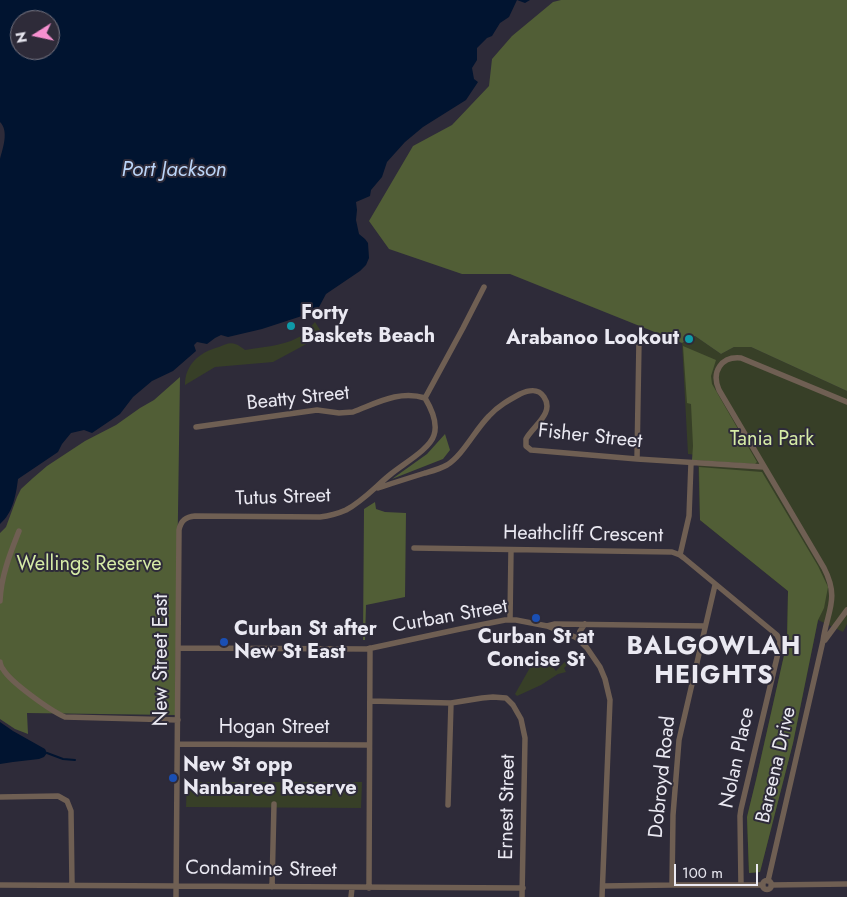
<!DOCTYPE html>
<html>
<head>
<meta charset="utf-8">
<style>
  body { margin:0 }
  #map { position:relative; width:847px; height:897px; overflow:hidden; background:#2e2b39; font-family:Jost,sans-serif }
  canvas { display:block }
  .north { position:absolute; left:10px; top:10px; width:50px; height:50px; box-sizing:border-box; background:#2e2b39; border:1px solid #797783; border-radius:50%; rotate:260deg; font-size:14px; font-weight:700; line-height:20px; text-align:center; color:#eae9f2 }
  .north::after { content:''; display:block; margin:auto; width:18px; height:22px; background:#f690d0; clip-path:polygon(50% 0,100% 100%,50% 72%,0 100%) }
  .scale { position:absolute; left:674px; top:864px; width:84px; height:22px; box-sizing:border-box; border:2px solid #eae9f2; border-top:0; padding-left:6px; font-size:15px; line-height:18px; white-space:nowrap; color:#eae9f2; -webkit-text-stroke:4px #2e2b39; paint-order:stroke }
</style>
</head>
<body>
<div id="map">
<canvas width="847" height="897"></canvas>
<div class="north">N</div>
<div class="scale">100 m</div>
</div>
<script>
const c = document.querySelector('canvas').getContext('2d');
c.lineJoin = 'round';
function fill(path, color) {
  c.fillStyle = color;
  c.fill(path, 'evenodd');
}
function trace(path, color, width, dash) {
  c.strokeStyle = color;
  c.lineWidth = width;
  c.lineCap = dash ? 'butt' : 'round';
  c.setLineDash(dash || []);
  c.stroke(path);
}
function drawText(font, color, halo, rows, align = 'center') {
  c.font = font + ' Jost,sans-serif';
  c.lineWidth = 4;
  c.setLineDash([]);
  c.textBaseline = 'middle';
  c.strokeStyle = halo;
  c.fillStyle = color;
  for (const [text, x, y, turn = 0] of rows) {
    c.save();
    c.translate(x, y);
    c.rotate((+turn || 0) * Math.PI / 180);
    c.textAlign = isNaN(turn) ? turn : align;
    if (halo) c.strokeText(text, 0, 0);
    c.fillText(text, 0, 0);
    c.restore();
  }
}
fill(new Path2D(`
  M315 322 322 333 313 338 312 341 273 362 215 367 185 385C185 364 200 352 219 347 224 345 230 342 235 344 239 345 242 348 245 350 261 347 283 346 297 338 305 335 310 327 315 322Z
  M695 336 721 354 734 347H751L847 391V624L843 632 818 620 793 743 760 872 749 873 747 817 756 780 787 642 788 591 700 520 698 455 688 454 682 343Z
  M576 650 579 653 564 668 566 672 558 674 541 685 517 696 515 694 532 664 552 666 556 671Z
  M187 782H362L361 808 186 807Z`), '#373f27');
fill(new Path2D(`
  M561 0H847V391L751 347H734L721 354 695 336 682 343 510 274H462L389 249 369 221 413 146 452 125 489 86 492 59 512 36 553 2Z
  M683 346 716 360 711 376 712 384 757 462 755 464 692 460 693 446 691 404 687 403Z
  M180 377 175 715 27 713 28 734 15 729 0 719V533L6 527 17 497 21 489 33 478 47 466 85 441 116 425 140 408 154 400Z
  M445 434 450 450 443 459 392 479 427 454Z
  M699 467 762 472 818 566 828 587 824 608 818 620 793 743 760 872 749 873 747 817 756 780 787 642 788 591 700 520Z
  M375 502 376 509 385 512 406 513 405 597 366 605 365 640H363L364 509Z`), '#515e36');
fill(new Path2D(`
  M0 0H530L525 3 517 0 509 17 500 23 492 36 487 38 477 48V60L472 68 474 79 478 82 466 100 423 127 405 142 387 162 382 177 371 190 370 196 356 202 357 210 356 220 359 234 365 239 368 243 369 258 366 265 360 271 326 294 318 309 308 314 262 329 228 337 221 335 215 338 207 344 197 342 194 345 196 351 173 371 152 381 133 397 120 414 92 433 84 430 71 433 62 444 58 452 18 479C16 495 13 513 0 524V159C3 148 9 131 0 122ZM20 20H50V50H20Z
  M0 722 13 731 45 749 47 753 44 757 39 759 13 762 0 764Z`), '#011430');
trace(new Path2D(`
  M47 753 63 759 75 760`), '#011430', 2);
trace(new Path2D(`
  M196 427 310 411 317 410 339 413 353 412C377 403 399 390 425 398L463 328 484 287
  M637 459 639 341
  M378 488C393 483 409 478 425 473 432 471 440 469 447 465 463 455 475 430 489 416 498 406 509 400 520 394 529 390 538 388 544 397 555 413 533 426 526 439V446L531 450 637 459 764 467
  M414 548 672 552 680 555 684 558 777 635 780 641 779 649 741 809 740 816 741 885
  M680 555 689 516 691 463
  M0 601C1 576 10 554 19 531
  M510 620 511 550
  M547 626 555 624 705 626
  M578 639 580 631 585 624
  M825 640 847 610
  M178 648 367 649 460 629 505 620H516L547 626 575 637 578 639 587 648 600 667 605 679 610 700 602 897
  M0 662C0 663 2 669 3 669 10 682 51 711 65 717L178 720
  M370 701 451 703 482 698 493 697 506 698 513 705 521 719 525 738 522 897
  M178 744 369 745
  M0 797 58 796 67 801 71 811 72 885
  M448 805 451 703
  M762.5 885a4.5 4.5 0 1 1 9 0a4.5 4.5 0 1 1-9 0Z
  M768 881 823 641C827 611 840 599 824 568L719 390C711 372 721 356 741 358L847 402
  M0 885 523 888
  M672 885 673 815 679 740 715 585
  M771 885 847 884
  M603 886 672 885H763
  M272 887 274 804
  M369 888 370 648
  M176 897 179 530C181 520 186 517 195 516L320 517C329 516 337 514 346 510 363 501 376 486 391 474 403 464 430 449 434 435 438 423 431 408 425 398
  M351 897 352 888`), '#6f5f53', 5.5);
for (const [x, y, r, color] of [
  [291,326,5,"#0f9aa8"],
  [689,339,5,"#0f9aa8"],
  [536,618,5,"#1a4fb4"],
  [224,642,5,"#1a4fb4"],
  [173,778,5,"#1a4fb4"]
]) {
  const dot = new Path2D();
  dot.arc(x, y, r, 0, 2 * Math.PI);
  c.fillStyle = color;
  c.fill(dot);
  trace(dot, '#2e2b39', 2);
}
drawText('bold 20px', '#eae9f2', '#2e2b39', [
  ["Forty",301,314],
  ["Baskets Beach",301,337],
  ["Arabanoo Lookout",679,339,"right"],
  ["Curban St after",234,630],
  ["New St East",234,653],
  ["Curban St at",536,638,"center"],
  ["Concise St",536,661,"center"],
  ["New St opp",183,766],
  ["Nanbaree Reserve",183,789]
], 'left');
drawText('20px', '#eae9f2', '#2e2b39', [
  ["Beatty Street",298,399,-6],
  ["Fisher Street",590,437,6],
  ["Tutus Street",283,498,-2],
  ["Heathcliff Crescent",583,535,1],
  ["Curban Street",450,617,-10],
  ["New Street East",162,660,-90],
  ["Hogan Street",274,728],
  ["Nolan Place",738,758,-78],
  ["Bareena Drive",777,765,-77],
  ["Dobroyd Road",663,777,-84],
  ["Ernest Street",508,807,-89],
  ["Condamine Street",261,870,1]
]);
drawText('20px', '#d5eba6', '#2e2b39', [
  ["Tania Park",772,440],
  ["Wellings Reserve",89,565]
]);
drawText('italic 21px', '#bbd5f8', '#2e2b39', [
  ["Port Jackson",174,171]
]);
c.letterSpacing = '1px';
drawText('bold 25px', '#eae9f2', '#2e2b39', [
  ["BALGOWLAH",714,648],
  ["HEIGHTS",714,677]
]);
c.letterSpacing = '0px';
</script>
</body>
</html>
